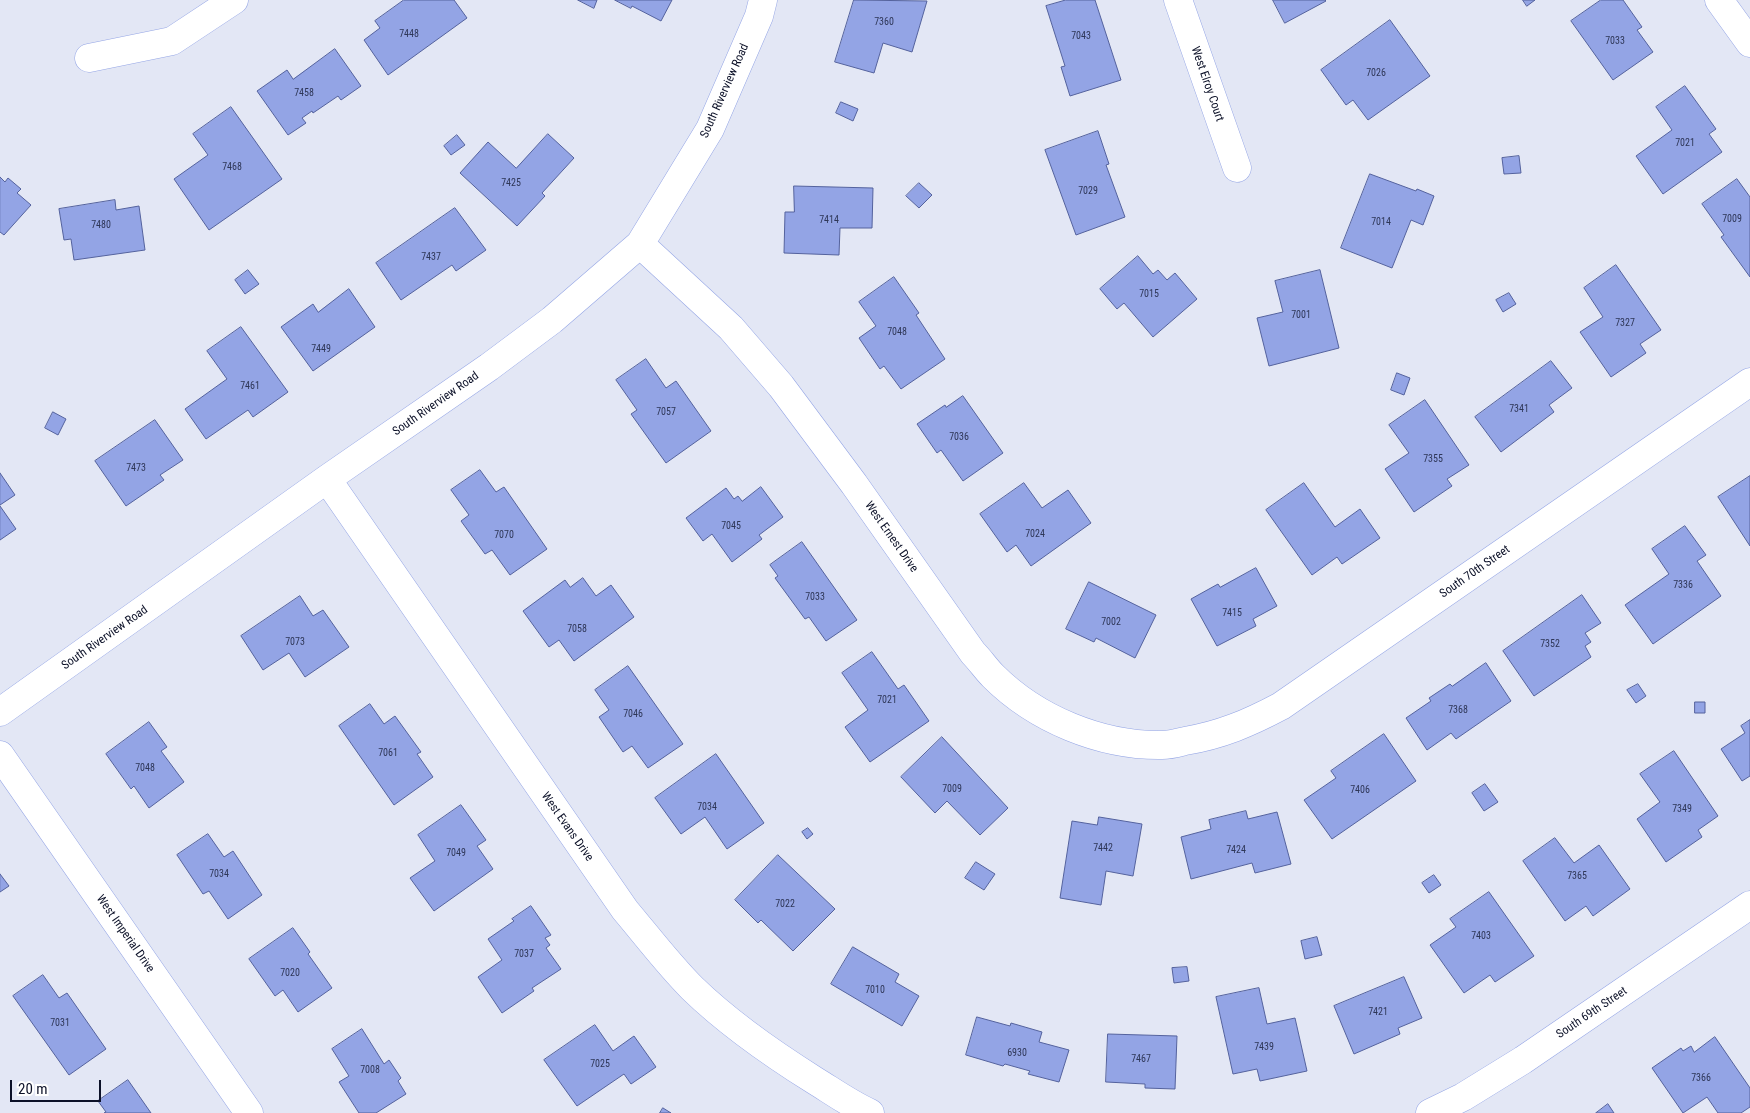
<!DOCTYPE html>
<html>
<head>
<meta charset="utf-8">
<style>
  body { margin:0 }
  #map { position:relative; width:1750px; height:1113px; overflow:hidden; background:#e3e7f5; font-family:"Roboto Condensed",sans-serif }
  canvas { display:block }
  .scale { position:absolute; left:10px; top:1080px; width:91px; height:22px; box-sizing:border-box; border:2px solid #0c1128; border-top:0; padding-left:6px; font-size:15px; line-height:18px; white-space:nowrap; color:#0c1128; -webkit-text-stroke:4px #fff; paint-order:stroke }
</style>
</head>
<body>
<div id="map">
<canvas width="1750" height="1113"></canvas>
<div class="scale">20 m</div>
</div>
<script>
const c = document.querySelector('canvas').getContext('2d');
c.lineJoin = 'round';
function fill(path, color) {
  c.fillStyle = color;
  c.fill(path, 'evenodd');
}
function trace(path, color, width, dash) {
  c.strokeStyle = color;
  c.lineWidth = width;
  c.lineCap = dash ? 'butt' : 'round';
  c.setLineDash(dash || []);
  c.stroke(path);
}
function drawText(font, color, halo, rows, align = 'center') {
  c.font = font + ' "Roboto Condensed",sans-serif';
  c.lineWidth = 5;
  c.setLineDash([]);
  c.textBaseline = 'middle';
  c.strokeStyle = halo;
  c.fillStyle = color;
  for (const [text, x, y, turn = 0] of rows) {
    c.save();
    c.translate(x, y);
    c.rotate((+turn || 0) * Math.PI / 180);
    c.textAlign = isNaN(turn) ? turn : align;
    if (halo) c.strokeText(text, 0, 0);
    c.fillText(text, 0, 0);
    c.restore();
  }
}
const building = new Path2D(`
  M404 0H454L467 18 388 75 364 40 380 28 375 21Z
  M578 0H597L594 8Z
  M615 0H672L661 21 632 6 631 8Z
  M854 0 927 1 912 52 883 43 874 73 835 62Z
  M1066 0H1095L1121 80 1070 96 1061 67 1065 66 1046 6Z
  M1273 0H1325L1326 1 1285 23Z
  M1523 0H1535L1527 6Z
  M1601 0H1623L1642 27 1637 30 1653 52 1613 80 1571 21Z
  M1390 20 1430 76 1368 120 1353 100 1346 105 1321 70Z
  M335 49 361 86 341 100 338 96 313 113 312 111 302 118 306 123 288 135 257 91 287 70 293 79Z
  M1685 86 1716 129 1709 134 1722 152 1663 194 1636 156 1672 130 1656 107Z
  M841 102 858 109 853 121 836 113Z
  M231 107 282 179 209 230 174 179 208 155 193 134Z
  M1098 131 1109 164 1106 165 1125 217 1076 235 1045 150Z
  M548 134 574 158 542 193 545 196 517 226 460 173 488 142 516 168Z
  M457 135 465 145 451 155 444 146Z
  M1519 156 1521 173 1504 174 1502 158Z
  M1370 174 1416 191 1417 189 1434 196 1423 225 1411 220 1392 268 1341 248Z
  M0 177 5 182 8 178 21 189 17 193 31 205 4 235 0 232Z
  M1737 179 1750 197V277L1721 237 1724 235 1702 204Z
  M919 183 932 195 919 208 906 196Z
  M794 186 873 188 872 228H840L839 255 784 253 785 212H794Z
  M115 200 116 210 139 206 145 250 74 260 71 239 64 240 59 209Z
  M455 208 486 250 456 271 452 265 401 300 376 263Z
  M1138 256 1153 274 1158 270 1167 280 1175 273 1197 299 1153 337 1124 303 1117 309 1100 289Z
  M1616 265 1661 330 1640 344 1646 353 1611 377 1580 332 1603 317 1584 288Z
  M248 270 259 284 245 294 235 280Z
  M1320 270 1339 348 1269 366 1257 318 1283 312 1275 281Z
  M894 277 919 313 916 315 945 359 901 389 884 366 880 369 859 338 876 326 859 302Z
  M349 289 375 327 313 371 281 327 313 304 318 312Z
  M1509 293 1516 304 1503 312 1496 300Z
  M241 327 288 392 253 417 248 410 206 439 185 409 227 379 207 351Z
  M646 359 666 388 676 381 711 431 666 463 631 414 637 410 616 380Z
  M1551 361 1572 388 1549 405 1554 412 1501 452 1475 417Z
  M1397 373 1410 378 1404 395 1391 390Z
  M963 396 1003 453 963 481 941 450 937 453 917 424 945 405 946 407Z
  M1425 400 1469 465 1447 479 1452 486 1414 512 1385 469 1409 453 1389 425Z
  M53 412 66 419 58 435 45 428Z
  M155 420 183 460 160 475 164 480 126 506 95 461Z
  M480 470 496 492 504 487 547 549 510 575 492 550 485 554 461 521 469 515 451 490Z
  M0 473 15 495 0 505Z
  M1750 476V546L1718 497Z
  M1024 483 1042 508 1068 490 1091 523 1031 566 1016 545 1007 552 980 514Z
  M1304 483 1335 527 1360 509 1380 538 1342 564 1337 557 1312 575 1266 510Z
  M761 487 783 517 759 535 762 539 732 562 712 534 703 541 686 518 726 488 734 499 738 496 742 501Z
  M0 506 16 529 0 540Z
  M1685 526 1706 555 1697 561 1721 596 1653 644 1625 605 1669 574 1652 549Z
  M802 542 857 620 826 641 809 617 805 619 775 578 778 576 770 565Z
  M1256 568 1277 606 1253 619 1256 626 1217 646 1191 599 1218 584 1220 587Z
  M583 578 596 596 611 585 634 617 574 661 559 640 549 647 523 611 565 580 570 587Z
  M1089 582 1156 615 1135 658 1096 638 1094 642 1066 629Z
  M1582 595 1601 623 1585 633 1591 642 1585 646 1591 657 1534 696 1503 651Z
  M300 596 313 616 323 610 349 647 305 677 289 653 263 670 241 636Z
  M872 652 898 689 904 685 929 721 870 762 845 727 868 710 842 673Z
  M1486 663 1511 701 1456 739 1451 733 1427 750 1406 718 1431 701 1429 698 1450 684 1452 686Z
  M628 666 683 744 648 768 632 746 623 752 599 717 609 710 595 690Z
  M1638 684 1646 696 1636 703 1627 690Z
  M1695 702H1705V713H1695Z
  M370 704 384 724 395 716 421 752 417 754 433 777 394 805 339 726Z
  M1750 720V776L1742 781 1721 749 1745 733 1741 726Z
  M149 722 167 747 161 751 184 782 149 808 134 786 131 789 106 754Z
  M1384 734 1416 781 1332 839 1304 800 1336 778 1331 771Z
  M942 737 1008 808 980 835 947 801 935 813 901 777Z
  M1674 751 1718 816 1698 830 1702 837 1666 862 1637 819 1660 802 1640 774Z
  M716 754 764 823 727 849 705 817 681 834 655 798Z
  M1485 784 1498 802 1484 811 1472 793Z
  M461 805 486 840 477 846 493 869 434 911 410 878 435 861 418 835Z
  M1246 811 1248 819 1277 812 1291 864 1255 873 1252 863 1191 879 1181 837 1211 829 1209 820Z
  M1099 817 1142 824 1133 876 1106 871 1101 905 1060 898 1072 821 1097 825Z
  M808 828 813 834 807 839 802 832Z
  M208 834 224 857 233 851 262 895 228 919 209 891 203 894 177 855Z
  M1555 838 1574 863 1599 845 1630 889 1593 916 1586 906 1565 921 1523 861Z
  M778 855 835 909 793 951 761 920 758 923 735 900Z
  M976 862 995 874 984 890 965 878Z
  M0 874 9 886 0 892Z
  M1434 875 1441 885 1429 893 1422 883Z
  M1489 892 1534 956 1495 982 1490 975 1464 993 1430 945 1456 927 1450 919Z
  M531 906 551 935 545 938 550 945 546 948 561 969 532 988 534 991 502 1013 478 977 502 960 488 939 514 921 512 919Z
  M293 928 310 952 308 954 332 988 298 1012 283 990 275 996 249 959Z
  M1317 937 1322 955 1305 959 1301 941Z
  M853 947 899 974 895 982 919 996 902 1026 831 984Z
  M1187 967 1189 981 1174 983 1172 968Z
  M43 975 59 998 67 993 106 1049 69 1075 13 996Z
  M1404 977 1422 1018 1398 1028 1400 1034 1354 1054 1334 1006Z
  M1259 988 1267 1024 1295 1018 1307 1071 1260 1081 1257 1069 1233 1074 1216 997Z
  M977 1017 1010 1026 1011 1023 1042 1032 1039 1042 1069 1050 1059 1082 1028 1074 1030 1071 1005 1064 1003 1066 966 1055Z
  M595 1025 613 1051 634 1036 656 1067 631 1084 624 1074 577 1106 544 1060Z
  M362 1029 384 1064 389 1060 401 1078 398 1081 406 1094 376 1113H359L339 1082 349 1076 332 1049Z
  M1108 1034 1177 1036 1175 1089 1145 1088V1084L1106 1082Z
  M1715 1037 1750 1088V1107L1741 1113H1718L1707 1097 1683 1113 1652 1068 1681 1048 1683 1051 1691 1046 1694 1052Z
  M128 1080 151 1113H104L106 1112 98 1101Z
  M1608 1104 1614 1113H1596Z
  M663 1108 671 1113H660Z`);
fill(building, '#93a4e5');
trace(building, '#54629d', 1);
const street = new Path2D(`
  M1178 0 1237 168
  M1719 0 1750 43
  M89 58 172 41 234 0
  M640 244 731 328 781 386 854 484 973 653C980 660 986 669 993 676 1036 719 1101 746 1162 745 1170 745 1177 743 1185 741 1221 735 1249 723 1281 706L1750 382
  M327 479 625 910C647 936 668 964 692 988 729 1024 771 1053 814 1080 832 1091 850 1104 870 1113
  M0 712 327 479 489 367 552 320 640 244 710 129 759 16 763 0
  M0 755 249 1113
  M1430 1113 1463 1097 1523 1060 1750 905`);
trace(street, '#94a5e5', 29);
trace(street, '#fff', 28);
drawText('10px', '#2e3657', null, [
  ["7360",884,22],
  ["7448",409,34],
  ["7043",1081,36],
  ["7033",1615,41],
  ["7026",1376,73],
  ["7458",304,93],
  ["7021",1685,143],
  ["7468",232,167],
  ["7425",511,183],
  ["7029",1088,191],
  ["7009",1732,219],
  ["7414",829,220],
  ["7014",1381,222],
  ["7480",101,225],
  ["7437",431,257],
  ["7015",1149,294],
  ["7001",1301,315],
  ["7327",1625,323],
  ["7048",897,332],
  ["7449",321,349],
  ["7461",250,386],
  ["7341",1519,409],
  ["7057",666,412],
  ["7036",959,437],
  ["7355",1433,459],
  ["7473",136,468],
  ["7045",731,526],
  ["7024",1035,534],
  ["7070",504,535],
  ["7336",1683,585],
  ["7033",815,597],
  ["7415",1232,613],
  ["7002",1111,622],
  ["7058",577,629],
  ["7073",295,642],
  ["7352",1550,644],
  ["7021",887,700],
  ["7368",1458,710],
  ["7046",633,714],
  ["7061",388,753],
  ["7048",145,768],
  ["7009",952,789],
  ["7406",1360,790],
  ["7034",707,807],
  ["7349",1682,809],
  ["7442",1103,848],
  ["7424",1236,850],
  ["7049",456,853],
  ["7034",219,874],
  ["7365",1577,876],
  ["7022",785,904],
  ["7403",1481,936],
  ["7037",524,954],
  ["7020",290,973],
  ["7010",875,990],
  ["7421",1378,1012],
  ["7031",60,1023],
  ["7439",1264,1047],
  ["6930",1017,1053],
  ["7467",1141,1059],
  ["7025",600,1064],
  ["7008",370,1070],
  ["7366",1701,1078]
]);
drawText('12px', '#0c1128', '#fff', [
  ["West Elroy Court",1207,84,71],
  ["South Riverview Road",725,91,-66],
  ["South Riverview Road",436,404,-35],
  ["West Ernest Drive",891,537,55],
  ["South 70th Street",1475,572,-35],
  ["South Riverview Road",105,638,-35],
  ["West Evans Drive",567,827,55],
  ["West Imperial Drive",125,934,55],
  ["South 69th Street",1592,1013,-34]
]);
</script>
</body>
</html>
